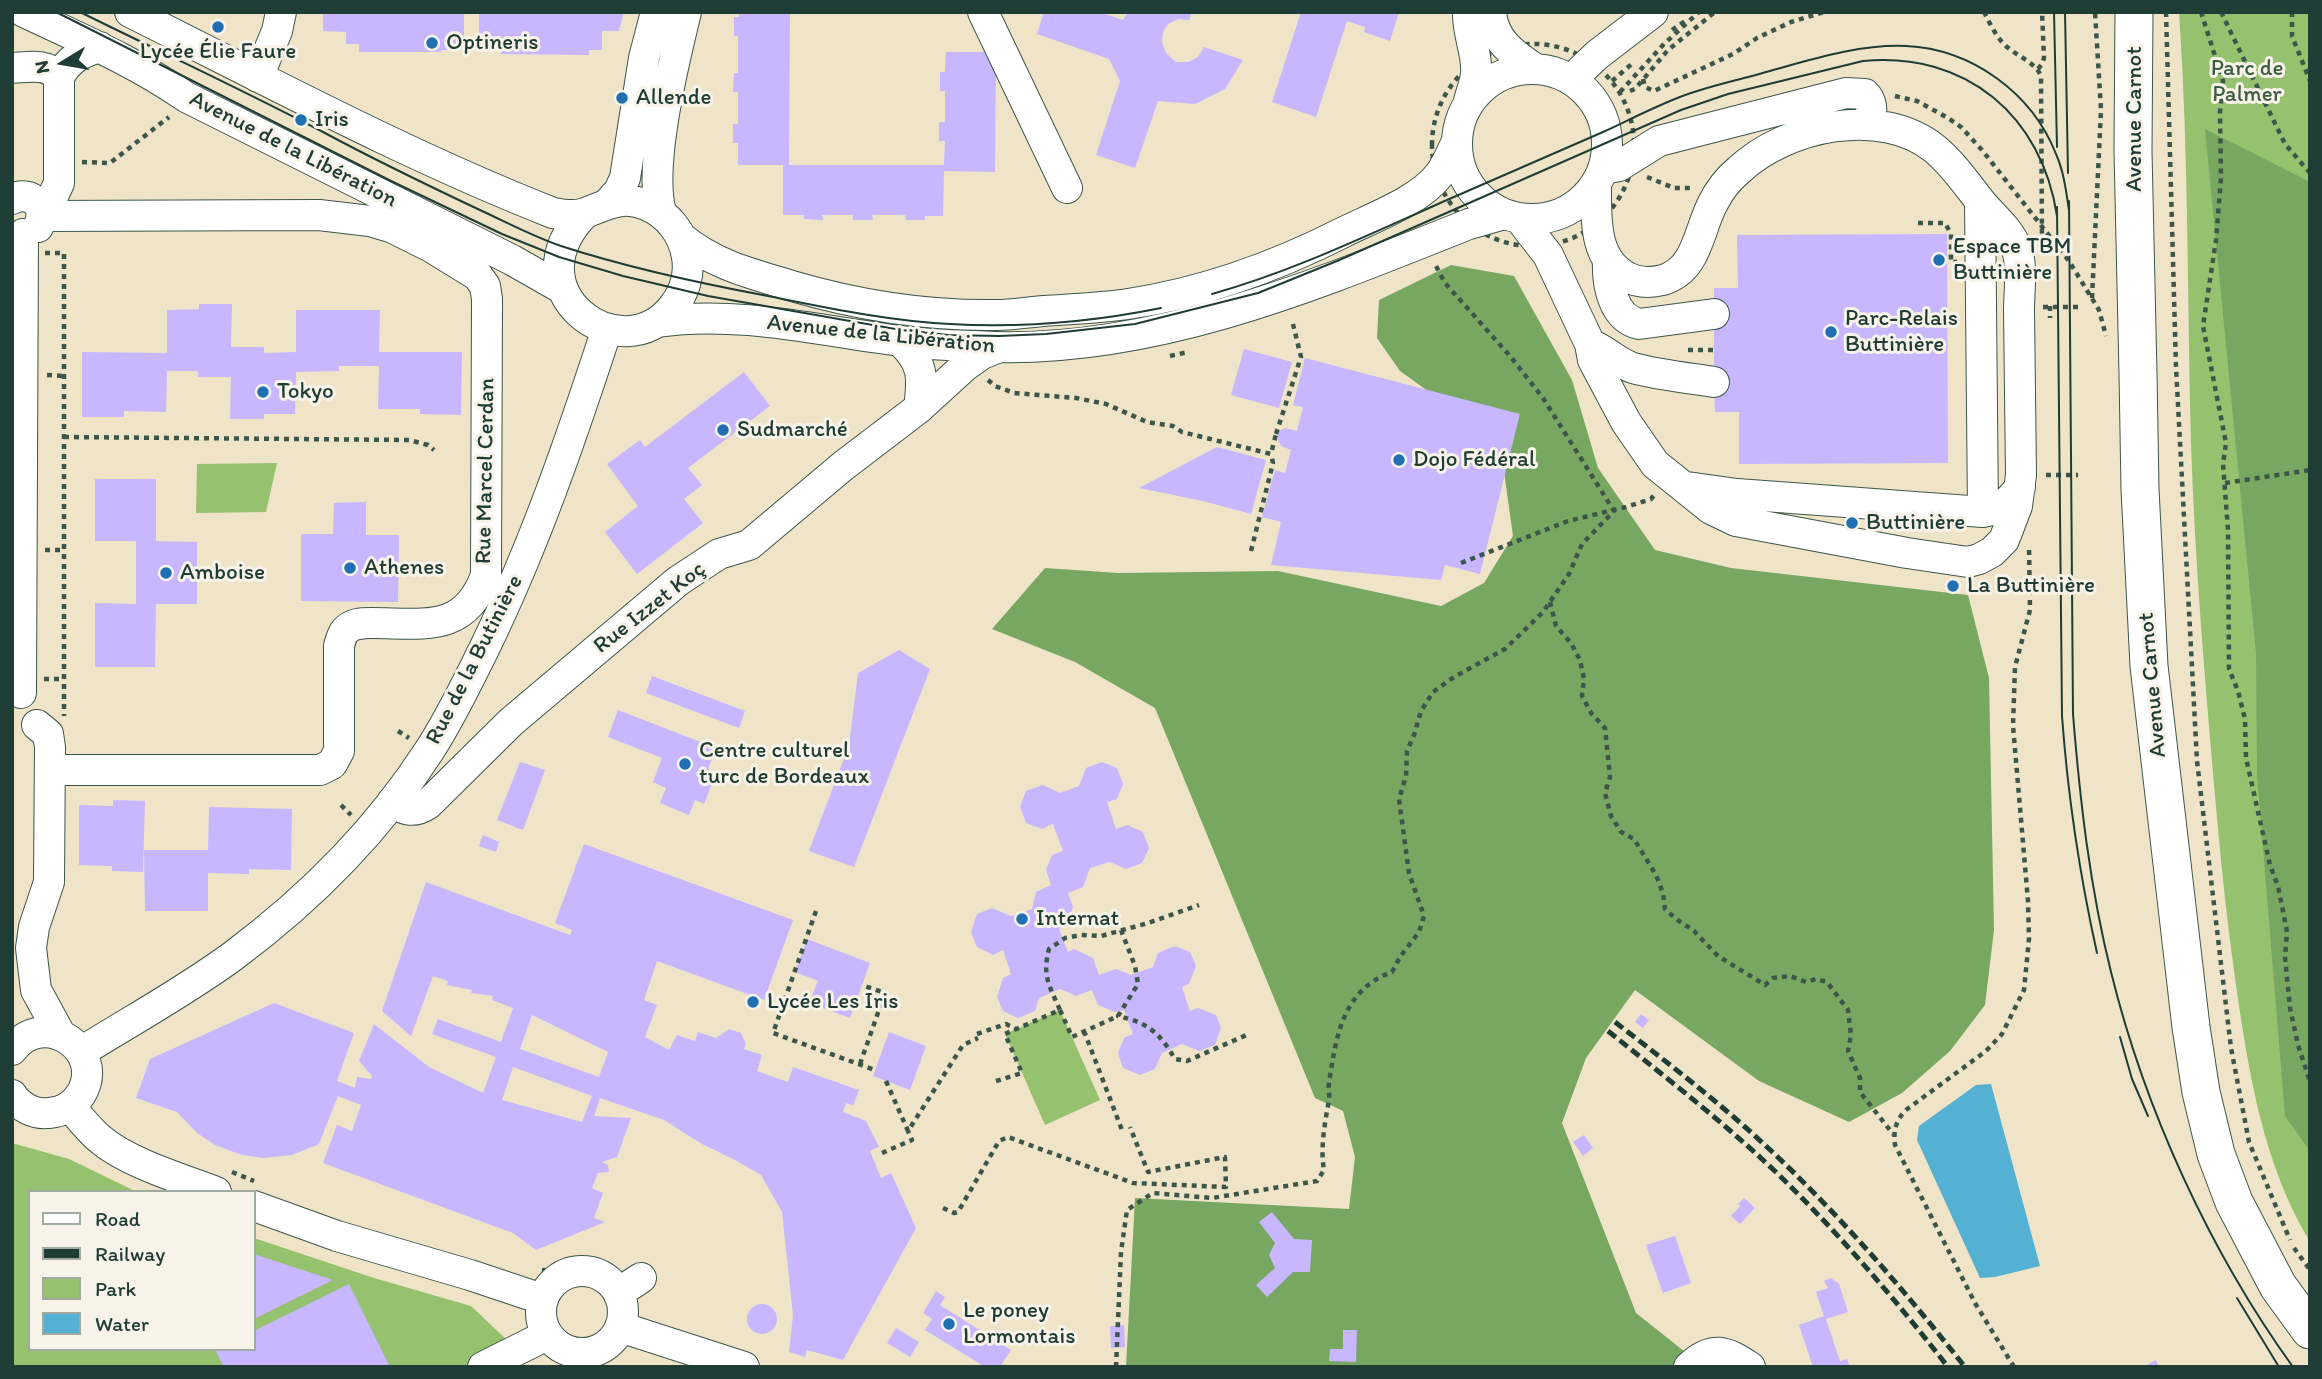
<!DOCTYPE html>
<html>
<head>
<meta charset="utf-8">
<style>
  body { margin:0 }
  #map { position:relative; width:2322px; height:1379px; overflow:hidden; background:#efe4c8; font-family:Itim,sans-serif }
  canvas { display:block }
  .frame { position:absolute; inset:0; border:14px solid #1f3d34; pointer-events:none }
  .legend { position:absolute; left:28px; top:1190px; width:228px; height:161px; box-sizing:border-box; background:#f7f3e8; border:2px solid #a1aaa0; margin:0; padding:9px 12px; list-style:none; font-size:21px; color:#1f3d34 }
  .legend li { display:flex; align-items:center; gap:14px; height:35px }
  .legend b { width:35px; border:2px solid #a1aaa0 }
  .north { position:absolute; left:28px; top:28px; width:70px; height:70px; -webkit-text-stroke:5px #f7f3e8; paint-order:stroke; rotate:259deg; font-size:19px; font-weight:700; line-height:28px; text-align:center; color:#1f3d34 }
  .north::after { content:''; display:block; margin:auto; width:24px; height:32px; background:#1f3d34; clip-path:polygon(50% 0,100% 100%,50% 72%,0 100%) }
</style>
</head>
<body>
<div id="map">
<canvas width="2322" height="1379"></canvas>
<div class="frame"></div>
<ul class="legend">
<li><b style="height:9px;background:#fff"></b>Road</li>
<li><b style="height:9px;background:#1f3d34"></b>Railway</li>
<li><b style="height:19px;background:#96c16f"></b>Park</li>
<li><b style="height:19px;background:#55b1d3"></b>Water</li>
</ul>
<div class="north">N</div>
</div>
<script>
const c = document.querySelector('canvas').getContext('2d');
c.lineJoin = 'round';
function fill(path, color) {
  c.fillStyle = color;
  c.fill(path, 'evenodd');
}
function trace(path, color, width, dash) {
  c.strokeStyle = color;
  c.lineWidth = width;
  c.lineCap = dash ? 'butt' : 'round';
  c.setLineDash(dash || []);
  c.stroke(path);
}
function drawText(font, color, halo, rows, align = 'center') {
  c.font = font + ' Itim,sans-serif';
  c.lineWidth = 6;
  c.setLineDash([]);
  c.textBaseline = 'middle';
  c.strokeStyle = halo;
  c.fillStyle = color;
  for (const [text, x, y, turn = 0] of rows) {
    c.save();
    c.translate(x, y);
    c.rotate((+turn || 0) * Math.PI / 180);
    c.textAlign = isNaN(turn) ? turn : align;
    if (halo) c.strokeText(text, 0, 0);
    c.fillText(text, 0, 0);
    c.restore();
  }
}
fill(new Path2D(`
  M2179 12H2310V1242C2263 1163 2249 1075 2236 985 2228 930 2222 874 2217 818 2206 693 2195 568 2191 443 2187 300 2189 156 2179 12Z
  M277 463 266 512 196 513 197 464Z
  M1060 1010 1100 1100 1045 1125 1005 1034Z
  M12 1143 69 1159 137 1192H30V1349H254V1238L374 1278 471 1306 508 1341 522 1367H12Z`), '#96c16f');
fill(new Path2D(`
  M2205 129 2310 182V1151L2285 1116 2257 775 2256 653Z
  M1451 265 1514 276 1572 380 1598 468 1655 550 1731 568 1968 595 1989 678 1994 930 1985 1005 1950 1051 1902 1093 1849 1122 1759 1081 1635 990 1586 1058 1562 1123 1636 1313 1704 1367H1126L1135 1198 1349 1209 1355 1157 1343 1111 1315 1098 1155 708 1075 662 992 629 1045 568 1118 573 1278 571 1441 606 1484 583 1513 536 1500 443 1400 371 1377 338 1379 300Z`), '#78a762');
fill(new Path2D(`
  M1991 1084 2040 1266 1995 1277 1980 1278 1917 1140 1919 1126 1976 1085Z`), '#55b1d3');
fill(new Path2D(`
  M323 12H464V50H441V52H359V44H346V32L323 31Z
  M479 12H621L623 15 619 31H602V50H589V55L501 54V50H479Z
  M739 12H790L789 165H944L945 141H939V122H945V91H940V72H945L946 52H996L995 172 944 171 943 216H925V220H906L905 215H872L873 220H853V215H822L823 220 804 219V215H783V165H738V143H733V124H738V92H733L734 73H738V36H734V17H739Z
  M1044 12H1100L1123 20 1128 12H1192L1189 20 1178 19 1168 24 1163 32 1162 42 1166 53 1176 62H1188L1198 57 1204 47 1243 60 1225 89 1195 104 1158 101 1135 168 1096 155 1120 81 1109 59 1037 34Z
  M1301 12H1399L1390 41 1364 32 1365 27 1347 21 1316 117 1272 102Z
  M1947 234 1948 463 1739 464V412H1715L1714 382V288H1738L1737 235Z
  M199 304H232L231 347H264V353L296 352V310H380L379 352H462L461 415 420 414V409H378L379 366H339V371L296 372 295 414H264V419H230L231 377H198V371H167L166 412 124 411V417H82V352L167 353V310L199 309Z
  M1244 349 1292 362 1279 408 1231 395Z
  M1305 358 1520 414 1480 574 1445 565 1441 580 1271 565 1281 522 1262 517 1275 470 1285 473 1291 450 1281 446 1277 437 1279 431 1285 428 1297 431 1303 407 1293 405Z
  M744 372 770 406 688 468 702 485 684 499 703 523 637 574 605 532 638 506 607 464 640 440 645 447Z
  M1217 447 1266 460 1251 514 1203 501 1139 488Z
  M95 479H156V541L197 542V604H156L155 667H95V603L136 604V541H95Z
  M366 502V535H399L398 602 301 601V534H333L334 503Z
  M899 650 930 669 854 867 809 851 849 745 858 673Z
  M652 676 745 711 739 728 646 693Z
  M618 710 716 748 708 769 716 773 704 804 695 800 689 815 660 803 666 788 653 782 662 758 608 737Z
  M520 762 545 770 523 830 497 820Z
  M1102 762 1117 768 1123 784 1117 799 1107 802 1116 829 1127 825 1143 832 1149 848 1142 863 1126 869 1110 862 1090 868 1083 887 1068 893 1073 907 1067 925 1059 929 1068 952 1074 949 1093 958 1099 975 1116 969 1131 975 1153 967 1158 953 1175 946 1190 952 1196 966 1189 984 1182 987 1190 1011 1198 1008 1216 1015 1221 1028 1215 1045 1199 1051 1182 1044 1162 1053 1155 1069 1140 1075 1123 1068 1118 1053 1124 1038 1133 1034 1124 1010 1115 1012 1098 1005 1092 990 1076 996 1060 989 1039 998 1035 1011 1018 1018 1003 1011 997 997 1003 978 1011 974 1003 950 993 955 977 947 971 932 977 914 992 908 1011 916 1032 909 1036 892 1051 885 1046 870 1052 855 1063 851 1053 824 1042 829 1026 823 1020 807 1026 791 1043 785 1060 793 1079 786 1086 768Z
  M113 800 145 801 143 872 112 871V866L79 865V805L113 806Z
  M209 807 292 809 291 870 249 869V874L208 873V911H145L144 850H208Z
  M483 835 499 842 496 852 479 846Z
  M584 844 793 920 764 1000 657 961 644 1000 657 1005 645 1037 669 1050 677 1035 695 1041 698 1032 716 1038 729 1029 741 1033 746 1044 744 1049 762 1055 757 1071 788 1082 793 1067 859 1090 853 1106 846 1103 843 1112 866 1121 879 1147 870 1151 881 1178 891 1173 916 1228 843 1360 807 1350 805 1357 789 1352 793 1315 782 1212 761 1175 737 1161 702 1144 664 1120 600 1098 594 1116 631 1118 617 1157 602 1162 608 1165 609 1172 598 1173 592 1188 603 1193 594 1218 605 1222 536 1250 513 1233 323 1163 337 1125 352 1131 361 1105 338 1096 319 1144 292 1155 263 1158 242 1155 215 1145 197 1133 177 1112 136 1098 150 1059 274 1003 354 1033 337 1081 355 1088 357 1077 371 1079 372 1076 359 1061 374 1024 429 1067 483 1093 496 1057 432 1034 438 1019 501 1042 513 1008 492 1000 493 996 471 993 472 990 447 985 448 981 433 976 411 1036 382 1011 426 882 570 935 572 930 555 923ZM532 1015 608 1052 599 1077 520 1049ZM513 1067 592 1096 582 1122 502 1100Z
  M807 939 870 963 850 1018 809 1003 818 981 795 972Z
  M1641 1014 1649 1020 1643 1028 1635 1022Z
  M889 1032 926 1046 910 1090 873 1076Z
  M1584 1135 1593 1148 1583 1156 1573 1142Z
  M1744 1198 1755 1208 1740 1224 1731 1216 1740 1206 1738 1204Z
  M1272 1212 1294 1239 1312 1240 1310 1272H1293L1267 1297 1256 1285 1275 1268 1269 1255 1275 1243 1259 1222Z
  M1675 1236 1691 1283 1663 1293 1646 1245Z
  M254 1254 333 1280 254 1319Z
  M1831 1278 1839 1284 1848 1312 1826 1319 1840 1361 1847 1359 1850 1367H1813L1799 1325 1824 1316 1816 1292 1828 1288 1824 1281Z
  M349 1284 390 1367H224L215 1350 254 1349V1331Z
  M936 1291 945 1297 940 1305 1011 1350 1000 1367H985L925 1330 932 1319 923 1313Z
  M747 1319a15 15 0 1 1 30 0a15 15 0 1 1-30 0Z
  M1124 1325 1125 1347 1111 1348 1110 1326Z
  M896 1328 919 1342 910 1357 887 1343Z
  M1343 1330H1357L1356 1362 1329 1361 1330 1349H1343Z
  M2156 1360 2158 1365 2154 1367H2143Z`), '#c8b6ff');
const minor = new Path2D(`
  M24 12C79 38 136 62 186 97L512 260 563 289
  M130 12C270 82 408 156 553 213 564 215 575 217 585 213 607 205 622 195 646 205 668 214 683 233 687 257 690 275 684 293 673 307 621 373 509 291 584 214
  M983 12 1067 188
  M1468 12C1467 34 1478 53 1476 74 1475 83 1471 93 1469 101
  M1491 12C1493 40 1513 54 1534 68
  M12 68C30 67 47 63 59 77
  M1457 144a75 75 0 1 1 150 0a75 75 0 1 1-150 0Z
  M258 77 277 31 281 12
  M1572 79 1597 55 1653 12
  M1604 169 1619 166 1659 141 1846 93 1865 94C1874 103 1871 113 1870 125
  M12 199C32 189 49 208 38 227
  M609 202 619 191 625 178 644 58 656 12
  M1980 202 1983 512
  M42 209 53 196 59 183V77C69 59 80 53 100 47
  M661 212C648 166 674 61 686 12
  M42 216 319 215 370 221 393 228 431 247 478 276 485 286 487 299 486 575C465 634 423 623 371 623 362 623 352 623 345 631 342 634 340 642 339 646V751L332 764 320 770H50
  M1520 219 1548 255 1590 344 1593 360 1626 422 1655 464 1711 509 1736 521 1907 553 1968 562 1979 559 1992 552 2004 540 2017 506 2021 475C2020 420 2020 365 2019 310 2019 291 2023 265 2016 247 2010 230 1991 215 1980 201 1966 183 1953 164 1935 149 1881 105 1786 126 1739 170 1728 179 1719 191 1713 203 1698 231 1698 269 1663 280 1650 283 1638 283 1627 277 1594 260 1596 219 1596 187
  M682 238C714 265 753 274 792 286 857 305 928 316 996 315 1012 315 1028 312 1044 311 1072 309 1100 308 1128 304 1202 293 1277 266 1344 232 1372 218 1419 201 1439 175 1446 166 1451 154 1456 143
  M1608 262C1607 284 1613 318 1639 324L1714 314
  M657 322C738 310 820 331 900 341 931 345 963 346 995 347 1160 351 1318 284 1469 224L1504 214
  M900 341C924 363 923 378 919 408
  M1590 344C1606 350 1617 363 1633 368 1659 375 1688 378 1714 382
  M1687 487 1737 494 1983 512C2001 509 2009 502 2020 487
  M21 693 23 234
  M37 725 48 734 50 747 49 882 34 927 31 948 36 990 60 1034
  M392 802C405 811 415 813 428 804L511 722 678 581 719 554 749 545 843 466 919 408 965 366 982 354 997 348
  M12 1050C43 1007 107 1050 81 1094 74 1105 63 1112 49 1113 34 1115 20 1107 12 1095
  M81 1052C132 1020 184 992 233 956 308 900 378 830 429 751 450 719 467 683 484 649 535 544 571 439 607 329
  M70 1106C79 1117 89 1130 100 1139 126 1162 182 1179 216 1192
  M254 1206 337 1236 470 1275 542 1299
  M541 1312a41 41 0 1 1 82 0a41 41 0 1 1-82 0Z
  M618 1293 641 1278
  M620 1327 744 1367
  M483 1367 547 1335
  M1689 1367C1712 1345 1726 1351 1750 1367`);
const major = new Path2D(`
  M2134 12 2133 151 2138 374 2140 489 2149 666 2191 1027 2201 1092 2216 1154 2234 1202 2278 1286 2310 1330`);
trace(minor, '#3e564a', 32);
trace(major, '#3e564a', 39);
trace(new Path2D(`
  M1984 12C1989 22 1995 34 2002 42 2014 56 2034 60 2041 76L2042 239
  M2166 12 2176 367 2197 761 2231 1048 2249 1142 2290 1240
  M2201 12 2223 81 2220 112 2221 178 2216 240 2203 326 2226 443 2223 464 2228 530 2229 669 2238 691 2245 719 2246 758 2270 865 2278 886 2283 911 2287 932 2285 957 2290 1008 2298 1045 2310 1082
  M2221 12 2285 144 2310 173
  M2292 12V36L2310 81
  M1672 30 1688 19
  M1432 145a101 101 0 1 1 202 0a101 101 0 1 1-202 0Z
  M2038 69 2042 64 2044 58 2042 12
  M1643 79 1645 87 1654 91 1733 54 1757 38 1791 22 1824 12
  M1612 81 1634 62
  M1630 91 1635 89 1668 50 1715 12
  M1620 92 1664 44 1699 12
  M1895 96 1917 101 1948 118 1961 127 1982 150 2069 261 2099 310 2106 336
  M82 162 110 163 169 117
  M1647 177 1674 188H1692
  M1918 223H1945L1951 234V262H1957
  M45 253H64V716
  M2092 298 2101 110 2095 12
  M2050 306V318
  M2043 307H2078
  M1688 350H1715
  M1170 356 1188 352
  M47 375 64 376
  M988 380 995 386 1014 393 1076 398 1106 404 1147 422 1173 426 1182 432 1271 454 1276 434 1278 435
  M1276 434 1301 357 1292 320
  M64 437 409 440 428 445 434 450
  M2046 475H2078
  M2225 483 2310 470
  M45 550H64
  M1251 551 1273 463 1271 454
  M1461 563 1568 521 1626 507 1651 499 1655 494
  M1550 602 1556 626 1571 643 1580 660 1584 679 1582 696 1591 713 1605 728 1610 777 1605 793 1611 816 1621 832 1634 839 1656 875 1663 893 1665 909 1676 919 1694 931 1718 956 1765 985 1773 978 1790 976 1806 982 1816 979 1827 982 1848 1010 1851 1035 1848 1051 1860 1078V1092L1893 1134
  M44 679H64
  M398 731 409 738
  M341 805 351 815
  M816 911 773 1033 875 1070
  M1121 930 1135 966 1138 984 1118 1016C1148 1023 1159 1032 1175 1059L1187 1061 1249 1034
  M1060 1010 1072 1037 1118 1016
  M1084 1031 1122 1130
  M977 1034 1006 1024 1016 1029
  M860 1064 885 993 862 985
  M886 1081 908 1131 963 1045 978 1038
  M996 1081 1022 1073 1005 1034 1060 1010C1049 985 1042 976 1049 949L1065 938 1081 935 1101 936 1148 923 1199 905
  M882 1153 912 1140 908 1131
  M232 1172 254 1181
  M943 1208 954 1213 958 1212 999 1141 1008 1137 1133 1183 1226 1187 1225 1157 1148 1172 1130 1127
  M2294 1248 2310 1270
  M542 1270 569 1272
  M1116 1367 1121 1252 1127 1210 1153 1193 1212 1198 1317 1181 1324 1170C1320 1148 1325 1122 1329 1100 1330 1094 1328 1089 1329 1083 1336 1037 1342 990 1392 972L1400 957 1419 932 1424 916 1409 873 1399 799 1406 776 1407 751 1414 735 1421 711 1433 692 1454 677 1505 649 1543 612 1569 574 1582 544 1614 511 1543 398 1510 356 1445 283 1436 266
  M2014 1367 1975 1303 1895 1145C1893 1131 1896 1120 1906 1110L1986 1051 2002 1034 2024 990 2029 939 2028 901 2013 726 2015 667 2030 610 2029 546`), '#3e564a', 4.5, [5, 5]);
trace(minor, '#fff', 30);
trace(major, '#fff', 37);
trace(new Path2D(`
  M56 12 391 181 502 234 559 257 623 276 708 296 901 330 948 335 999 336 1046 334 1135 324 1258 293 1337 261 1681 110 1728 94 1863 61C1966 51 2042 116 2057 216
  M80 12C161 52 243 90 323 132 375 160 429 186 482 211 508 223 534 237 561 246 629 268 698 283 768 296 828 308 889 321 950 324 1020 328 1092 322 1161 308
  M2054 12 2057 147
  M2065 12 2068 173
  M2069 201 2073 714C2080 801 2090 888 2111 972 2145 1110 2210 1252 2293 1367
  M2057 207 2062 716C2068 798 2079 872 2097 953
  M1212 294C1294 271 1370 234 1447 200 1499 177 1551 155 1603 132 1627 121 1650 109 1675 99 1703 87 1736 81 1766 72 1810 60 1859 44 1906 46 1972 49 2032 93 2056 154 2064 172 2066 191 2069 210
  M2120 1037 2132 1079 2148 1116
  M2237 1298 2279 1367`), '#1f3d34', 2);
trace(new Path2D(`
  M1615 1022C1659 1056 1703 1090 1744 1126 1826 1199 1897 1281 1965 1367
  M1608 1031C1675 1085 1743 1137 1802 1198 1854 1251 1902 1308 1948 1367`), '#1f3d34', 5, [10, 5]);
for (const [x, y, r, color] of [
  [218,27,7,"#1f6fb2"],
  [432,43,7,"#1f6fb2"],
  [622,98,7,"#1f6fb2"],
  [301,120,7,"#1f6fb2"],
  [1939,260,7,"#1f6fb2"],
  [1831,332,7,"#1f6fb2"],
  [263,392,7,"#1f6fb2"],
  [723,430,7,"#1f6fb2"],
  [1399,460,7,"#1f6fb2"],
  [1852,523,7,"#1f6fb2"],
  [350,568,7,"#1f6fb2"],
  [166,573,7,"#1f6fb2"],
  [1953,586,7,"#1f6fb2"],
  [685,764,7,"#1f6fb2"],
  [1022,919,7,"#1f6fb2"],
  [753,1002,7,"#1f6fb2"],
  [949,1324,7,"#1f6fb2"]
]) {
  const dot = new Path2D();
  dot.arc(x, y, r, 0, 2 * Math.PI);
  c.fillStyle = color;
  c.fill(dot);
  trace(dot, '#f7f3e8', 2.5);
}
drawText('23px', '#1f3d34', '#f7f3e8', [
  ["Optineris",446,43],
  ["Lycée Élie Faure",218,52,"center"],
  ["Allende",636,98],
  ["Iris",315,120],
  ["Espace TBM",1953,247],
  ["Buttinière",1953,273],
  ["Parc-Relais",1845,319],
  ["Buttinière",1845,345],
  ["Tokyo",277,392],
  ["Sudmarché",737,430],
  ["Dojo Fédéral",1413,460],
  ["Buttinière",1866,523],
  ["Athenes",364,568],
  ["Amboise",180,573],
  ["La Buttinière",1967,586],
  ["Centre culturel",699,751],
  ["turc de Bordeaux",699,777],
  ["Internat",1036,919],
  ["Lycée Les Iris",767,1002],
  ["Le poney",963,1311],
  ["Lormontais",963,1337]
], 'left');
drawText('23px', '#3d5e43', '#f7f3e8', [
  ["Parc de",2247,69],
  ["Palmer",2247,95]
]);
drawText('23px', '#1f3d34', '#f7f3e8', [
  ["Avenue Carnot",2135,119,-90],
  ["Avenue de la Libération",293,150,27],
  ["Avenue de la Libération",881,335,6],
  ["Rue Marcel Cerdan",486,471,-89],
  ["Rue Izzet Koç",650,608,-38],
  ["Rue de la Butinière",475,660,-63],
  ["Avenue Carnot",2153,685,-95]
]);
</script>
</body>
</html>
